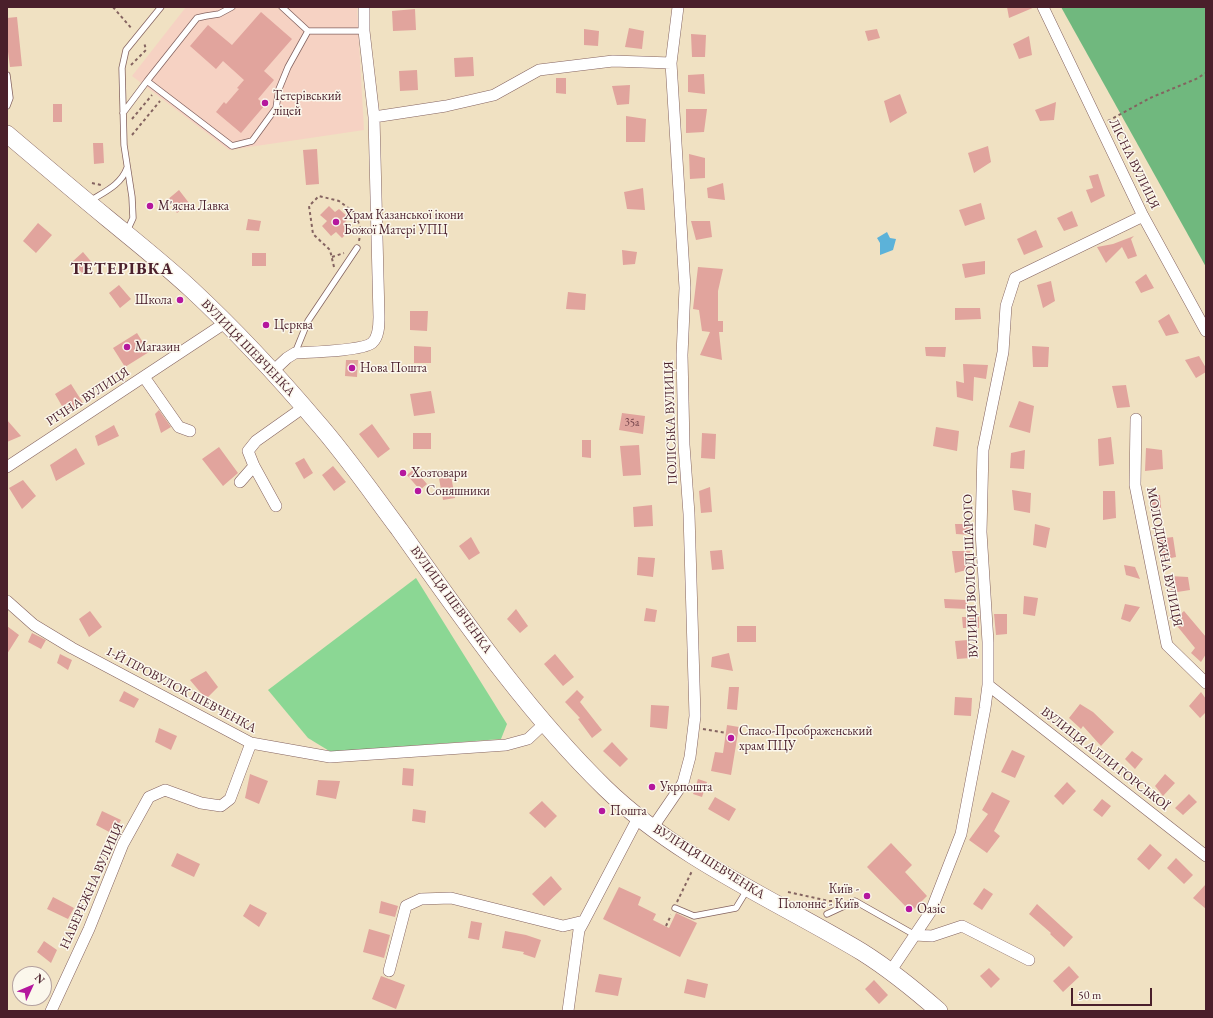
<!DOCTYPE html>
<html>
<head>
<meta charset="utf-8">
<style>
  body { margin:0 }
  #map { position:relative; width:1213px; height:1018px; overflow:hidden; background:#f0e1c2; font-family:"EB Garamond",serif }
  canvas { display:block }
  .frame { position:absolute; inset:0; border:8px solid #4a1f2b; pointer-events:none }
  .north { position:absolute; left:12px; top:966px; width:40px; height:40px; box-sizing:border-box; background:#fbf7ec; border:1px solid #b4a19f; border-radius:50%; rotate:46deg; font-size:11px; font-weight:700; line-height:16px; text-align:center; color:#4a1f2b }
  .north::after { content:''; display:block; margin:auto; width:14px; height:18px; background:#b5179e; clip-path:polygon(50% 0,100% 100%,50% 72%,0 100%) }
  .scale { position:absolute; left:1071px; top:988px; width:81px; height:18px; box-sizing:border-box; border:2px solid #4a1f2b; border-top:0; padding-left:5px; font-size:12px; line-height:14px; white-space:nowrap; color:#4a1f2b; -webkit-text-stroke:3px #fbf7ec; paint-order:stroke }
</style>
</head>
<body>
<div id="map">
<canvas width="1213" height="1018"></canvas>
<div class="frame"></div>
<div class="north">N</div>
<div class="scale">50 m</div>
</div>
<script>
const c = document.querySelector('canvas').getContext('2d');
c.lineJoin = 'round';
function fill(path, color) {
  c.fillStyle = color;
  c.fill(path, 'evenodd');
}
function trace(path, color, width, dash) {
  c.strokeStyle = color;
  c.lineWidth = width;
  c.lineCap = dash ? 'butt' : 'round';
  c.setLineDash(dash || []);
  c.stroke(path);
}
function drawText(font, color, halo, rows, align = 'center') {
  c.font = font + ' "EB Garamond",serif';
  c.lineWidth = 3;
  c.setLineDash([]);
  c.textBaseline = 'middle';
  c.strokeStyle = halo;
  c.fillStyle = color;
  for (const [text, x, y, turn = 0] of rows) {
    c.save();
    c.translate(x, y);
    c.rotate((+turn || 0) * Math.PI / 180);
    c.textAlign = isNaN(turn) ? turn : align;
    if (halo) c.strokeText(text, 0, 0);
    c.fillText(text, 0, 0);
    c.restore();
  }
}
fill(new Path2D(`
  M186 7H357L364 130 229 150 132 76Z`), '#f6d2c3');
fill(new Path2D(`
  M416 578 507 724 501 739 331 752 308 738 268 690Z`), '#8bd794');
fill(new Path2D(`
  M1061 7H1206V267Z`), '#70b87e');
fill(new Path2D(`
  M887 232 890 238 896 239 893 250 880 255V243L877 238Z`), '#5cb2d9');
fill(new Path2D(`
  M1007 7H1035L1009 18Z
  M415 9 416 30 393 31 392 11Z
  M261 12 292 39 264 71 274 80 258 99 265 105 241 133 216 112 224 102 226 104 239 89 237 88 244 80 223 61 216 69 190 46 208 25 232 45Z
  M17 17 22 66 10 67 7 44V18Z
  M629 28 644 31 642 49 625 47Z
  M584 29 599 31 598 46 584 45Z
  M877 29 880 38 868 41 865 31Z
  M691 34 706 35 705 57H692Z
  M1029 36 1032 55 1019 59 1013 44Z
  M473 57 474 76 455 77 454 58Z
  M417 70 418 90 400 91 399 71Z
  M704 74 705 94 688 92V75Z
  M556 78H566V94L556 93Z
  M630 85 629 104 617 105 612 86Z
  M900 94 907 113 890 123 884 101Z
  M1056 102 1054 120 1040 121 1035 110Z
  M53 104H62V122H53Z
  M686 109H707L704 132 686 133Z
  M626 116 646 119 645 142H626Z
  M93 143H103L104 163 94 164Z
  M988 146 991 162 974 173 968 153Z
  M317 149 319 184 306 185 303 150Z
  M689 154 705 158V178L690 179Z
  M1098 174 1105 196 1091 203 1086 190 1093 188 1089 176Z
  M723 183 725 200 708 198 707 188Z
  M643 188 645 210 627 209 624 192Z
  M179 190 189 203 177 213 167 200Z
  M981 203 985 219 965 226 959 210Z
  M329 206 335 212 339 209 349 218 345 222 351 229 342 238 336 232 331 236 322 226 327 221 320 215Z
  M1072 211 1078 226 1064 231 1057 218Z
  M248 219 261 221 259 231 246 230Z
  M691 221H710L712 237 696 240Z
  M38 223 52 235 36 253 23 241Z
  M1036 230 1043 247 1024 255 1017 239Z
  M1134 236 1131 239 1137 256 1128 259 1122 247 1106 263 1097 247 1113 244Z
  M622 250 637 252 635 264 623 265Z
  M83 252 94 265 83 274 72 262Z
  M252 253H266V266H252Z
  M985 261V274L965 278 962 264Z
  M698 267 723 269 718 291V321H723V332H719L722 360 700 355 710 332 702 331 699 310 693 309Z
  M1146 274 1154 288 1141 293 1135 282Z
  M1051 281 1055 301 1043 308 1037 285Z
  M119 285 131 299 120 308 109 293Z
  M568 292 586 294 585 310 566 309Z
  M955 308H980L981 319 955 320Z
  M410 311H428L427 331 410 330Z
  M1169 314 1179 333 1166 336 1158 321Z
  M137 333 149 352 125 367 113 348Z
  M414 346 431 347V363H414Z
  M1032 346 1049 347 1048 367H1033Z
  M925 347H946L945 357 926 356Z
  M1199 356 1206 368V372L1196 378 1185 360Z
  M346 360H358L357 377 345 376Z
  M963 364 988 365 986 379 974 377 973 401 957 397 956 381 964 383Z
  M71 384 83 403 66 413 55 394Z
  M1126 385 1130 407 1117 408 1112 386Z
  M431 391 435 413 414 416 410 394Z
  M1019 401 1034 406 1030 433 1009 427Z
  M159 410 171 427 161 433 155 414Z
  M622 413 645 416 643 434 619 430Z
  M7 420 21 436 7 442Z
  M372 424 390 449 378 458 359 434Z
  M114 425 119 436 98 446 95 436Z
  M936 427 959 431 957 451 933 446Z
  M413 433H431V449H413Z
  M702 433 716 434 715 459 701 458Z
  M1111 437 1114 464 1099 466 1098 439Z
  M582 440H591V458L582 457Z
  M639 445 641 475 623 476 620 446Z
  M219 447 238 473 223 486 202 459Z
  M76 448 85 464 56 481 50 465Z
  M1146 448 1162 450 1163 469 1145 471Z
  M1025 450 1024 469 1010 468 1011 453Z
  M304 458 313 473 304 479 295 463Z
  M333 466 346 482 334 491 322 475Z
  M414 469 427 484 420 490 407 475Z
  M450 470 455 498 443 500 438 473Z
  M23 480 36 496 22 509 9 488Z
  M710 487 712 512 701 513 699 491Z
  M1012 490 1031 493 1030 513 1014 510Z
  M1103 491H1115L1116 518 1103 520Z
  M1149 494 1160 495 1162 517H1151Z
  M652 505 653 526 634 527 633 507Z
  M955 524H972V535L956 534Z
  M1035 524 1050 528 1046 548 1033 545Z
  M471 537 480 553 469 560 459 546Z
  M1173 537 1176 557 1161 560 1157 539Z
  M722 550 724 569 712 570 710 551Z
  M952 551H970V569L955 573Z
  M638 557 655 558 653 577 637 575Z
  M1124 565 1135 567 1140 579 1126 575Z
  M1170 576 1188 577 1190 590 1171 593Z
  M1024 596 1038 598 1035 616 1023 614Z
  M944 599 967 600V609L945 608Z
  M1125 604 1140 607 1130 622 1121 619Z
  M646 608 657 610 655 622 644 621Z
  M516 609 528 626 520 633 507 619Z
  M90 611 102 627 89 637 79 619Z
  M1184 611 1206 637V654L1201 662 1191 653 1195 648 1173 621Z
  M994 614H1007V634L996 635Z
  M962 617H979V628H963Z
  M7 626 19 635 7 654Z
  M737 626H756V642H737Z
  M32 633 46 640 41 649 28 642Z
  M968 640 970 658 957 659 955 641Z
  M729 653 733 671 711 667 712 657Z
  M60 654 72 660 68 670 57 663Z
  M555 654 574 677 563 686 544 664Z
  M206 671 218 687 206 699 190 680Z
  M729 687H739L737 710 727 709Z
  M577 690 584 697 580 702 602 730 592 738 578 719 580 718 565 702Z
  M124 691 139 699 134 708 119 701Z
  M1201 692 1206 699V712L1200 718 1189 706Z
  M955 697 972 698 971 716 954 715Z
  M1080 704 1093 712 1114 732 1101 746 1083 726 1081 729 1069 718Z
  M651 705 669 706 667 729 650 727Z
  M727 725 739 727 731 775 711 771 715 752 723 753Z
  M159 728 177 736 171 750 155 742Z
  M612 742 628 759 620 767 603 751Z
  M1012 750 1025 756 1015 778 1001 772Z
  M1132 751 1143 759 1135 769 1125 759Z
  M403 768 414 769 413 786 402 785Z
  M250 774 268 781 259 804 245 798Z
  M1165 774 1175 783 1163 796 1155 786Z
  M698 779 707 782 702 797 693 794Z
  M318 780 340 781 336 799 316 795Z
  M1067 782 1076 791 1063 805 1054 796Z
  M992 792 1010 801 994 831 1000 836 987 853 969 840 988 814 982 810Z
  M1189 794 1197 802 1183 815 1175 808Z
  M715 797 736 809 729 821 708 809Z
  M1102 799 1111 806 1102 817 1093 810Z
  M542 801 557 816 545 828 529 813Z
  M413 809 426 811 425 823 412 821Z
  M102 811 121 820 113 834 96 825Z
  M891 843 912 865 905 872 927 896 911 912 867 867Z
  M1150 844 1162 855 1149 870 1137 859Z
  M177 853 200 864 194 877 171 866Z
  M1176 858 1193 875 1184 884 1167 868Z
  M551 876 562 889 544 906 532 894Z
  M1206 884V909L1193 898Z
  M619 887 641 897 638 905 656 914 653 920 669 928 676 913 697 923 680 957 603 919Z
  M984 888 993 894 982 910 973 904Z
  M53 897 74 908 68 919 47 909Z
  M381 901 398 906 395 917 379 913Z
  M250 904 267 913 259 927 243 916Z
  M1037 904 1073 937 1064 947 1050 934 1051 933 1029 914Z
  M471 921 482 923 479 940 468 938Z
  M369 929 390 935 384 958 363 952Z
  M505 931 526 935 541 940 535 958 523 954 524 952 502 948Z
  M44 941 57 950 51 963 37 952Z
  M1069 966 1079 977 1063 992 1053 981Z
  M989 968 1000 979 991 988 980 976Z
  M599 974 622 978 618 996 595 992Z
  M381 976 405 985 396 1009 372 999Z
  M687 979 708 984 705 998 684 993Z
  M874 980 888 995 879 1004 865 989Z`), '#e1a49d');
const lane = new Path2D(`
  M232 7 219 14 206 16 197 18 147 81 232 146 252 141 276 108 279 89 288 67 308 31
  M282 7 308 31H364
  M7 75 10 98 7 106
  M123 113 147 81
  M90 201C104 192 121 185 127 168
  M127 231 133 218 132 197 124 145 122 68 126 50 161 7
  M295 353 308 321 357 248
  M675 908 694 916 736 908 747 890
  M827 914 855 901 915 935`);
const street = new Path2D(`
  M1043 7 1143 216 1206 331
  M374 117 446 106 494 95 539 70 613 61 671 63
  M272 372 287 358 295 353C311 352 361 351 372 343 379 337 379 325 379 317L374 117 364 31V7
  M144 377 179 427 190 431
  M1136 419 1135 485 1167 645 1206 683
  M7 467 225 323
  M240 482 254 466
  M276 506 254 466 248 451 256 441 304 407
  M7 601 34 625 72 648 251 743 330 757 506 745 528 739 545 723
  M988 685 1206 856
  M653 827 683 783 690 757 695 716 689 514 684 445 682 355 685 288 671 63 678 7
  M915 935 932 936 962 926 1029 960
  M389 971 406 906 421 899 451 898 563 926 584 921 639 816
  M890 972 931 911 961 834 985 708 988 685V642L981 532 983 450 1003 352 1006 306 1015 278 1143 216
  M51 1011 89 929 123 844 149 797 165 790 201 803 221 806 230 799 251 743
  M568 1011 579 930 584 921`);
const primary = new Path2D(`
  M7 134C40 162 73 190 107 218 135 241 164 264 191 289 235 330 277 375 316 421 346 455 372 493 399 529 463 619 526 711 605 788 677 858 777 901 862 952 889 969 915 990 939 1011`);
trace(lane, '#846360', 7);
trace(street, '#846360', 12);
trace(primary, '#846360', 18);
trace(new Path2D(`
  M113 7 132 29
  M131 65 146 50 144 42
  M132 119 152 95
  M1108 121 1150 98 1196 79 1206 73
  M132 135 160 101
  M92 183 101 185
  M355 213 365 215
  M332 257 344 253
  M334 267 330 250 313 234 309 206 319 196 339 201 355 213 361 230 359 241
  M703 729 726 733
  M788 892 829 901H834
  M677 902 692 871
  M666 926 671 915`), '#846360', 2, [3, 3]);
trace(lane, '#fff', 5.5);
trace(street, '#fff', 11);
trace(primary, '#fff', 17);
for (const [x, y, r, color] of [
  [265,103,4,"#b5179e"],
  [150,206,4,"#b5179e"],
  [336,222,4,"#b5179e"],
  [180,300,4,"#b5179e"],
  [266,325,4,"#b5179e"],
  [127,347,4,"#b5179e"],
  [352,368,4,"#b5179e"],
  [403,473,4,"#b5179e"],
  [418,491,4,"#b5179e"],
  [731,738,4,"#b5179e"],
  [652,787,4,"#b5179e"],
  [602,811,4,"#b5179e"],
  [867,896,4,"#b5179e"],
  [909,909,4,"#b5179e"]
]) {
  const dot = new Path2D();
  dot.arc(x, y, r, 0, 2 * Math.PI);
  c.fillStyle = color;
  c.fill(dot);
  trace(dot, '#fbf7ec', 1.5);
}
drawText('11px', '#704048', null, [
  ["35а",632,423]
]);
drawText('13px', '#4a1f2b', '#fbf7ec', [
  ["Тетерівський",273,96],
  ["ліцей",273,111],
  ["М'ясна Лавка",158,206],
  ["Храм Казанської ікони",344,215],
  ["Божої Матері УПЦ",344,230],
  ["Школа",172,300,"right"],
  ["Церква",274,325],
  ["Магазин",135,347],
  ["Нова Пошта",360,368],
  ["Хозтовари",411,473],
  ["Соняшники",426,491],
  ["Спасо-Преображенський",739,731],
  ["храм ПЦУ",739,746],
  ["Укрпошта",660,787],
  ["Пошта",610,811],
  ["Київ -",859,889,"right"],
  ["Полонне - Київ",859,904,"right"],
  ["Оазіс",917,909]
], 'left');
drawText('13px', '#4a1f2b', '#fbf7ec', [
  ["ЛІСНА ВУЛИЦЯ",1134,164,64],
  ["ВУЛИЦЯ ШЕВЧЕНКА",248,348,46],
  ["РІЧНА ВУЛИЦЯ",88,397,-33],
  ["ПОЛІСЬКА ВУЛИЦЯ",671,423,-92],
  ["МОЛОДІЖНА ВУЛИЦЯ",1164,557,79],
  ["ВУЛИЦЯ ВОЛОДІ ШАРОГО",971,576,-92],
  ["ВУЛИЦЯ ШЕВЧЕНКА",451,600,54],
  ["1-Й ПРОВУЛОК ШЕВЧЕНКА",181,690,28],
  ["ВУЛИЦЯ АЛЛИ ГОРСЬКОЇ",1105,759,38],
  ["ВУЛИЦЯ ШЕВЧЕНКА",709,862,32],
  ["НАБЕРЕЖНА ВУЛИЦЯ",92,886,-66]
]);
c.letterSpacing = '1px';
drawText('bold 17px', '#4a1f2b', '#fbf7ec', [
  ["ТЕТЕРІВКА",122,269]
]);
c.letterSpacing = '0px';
</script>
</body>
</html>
